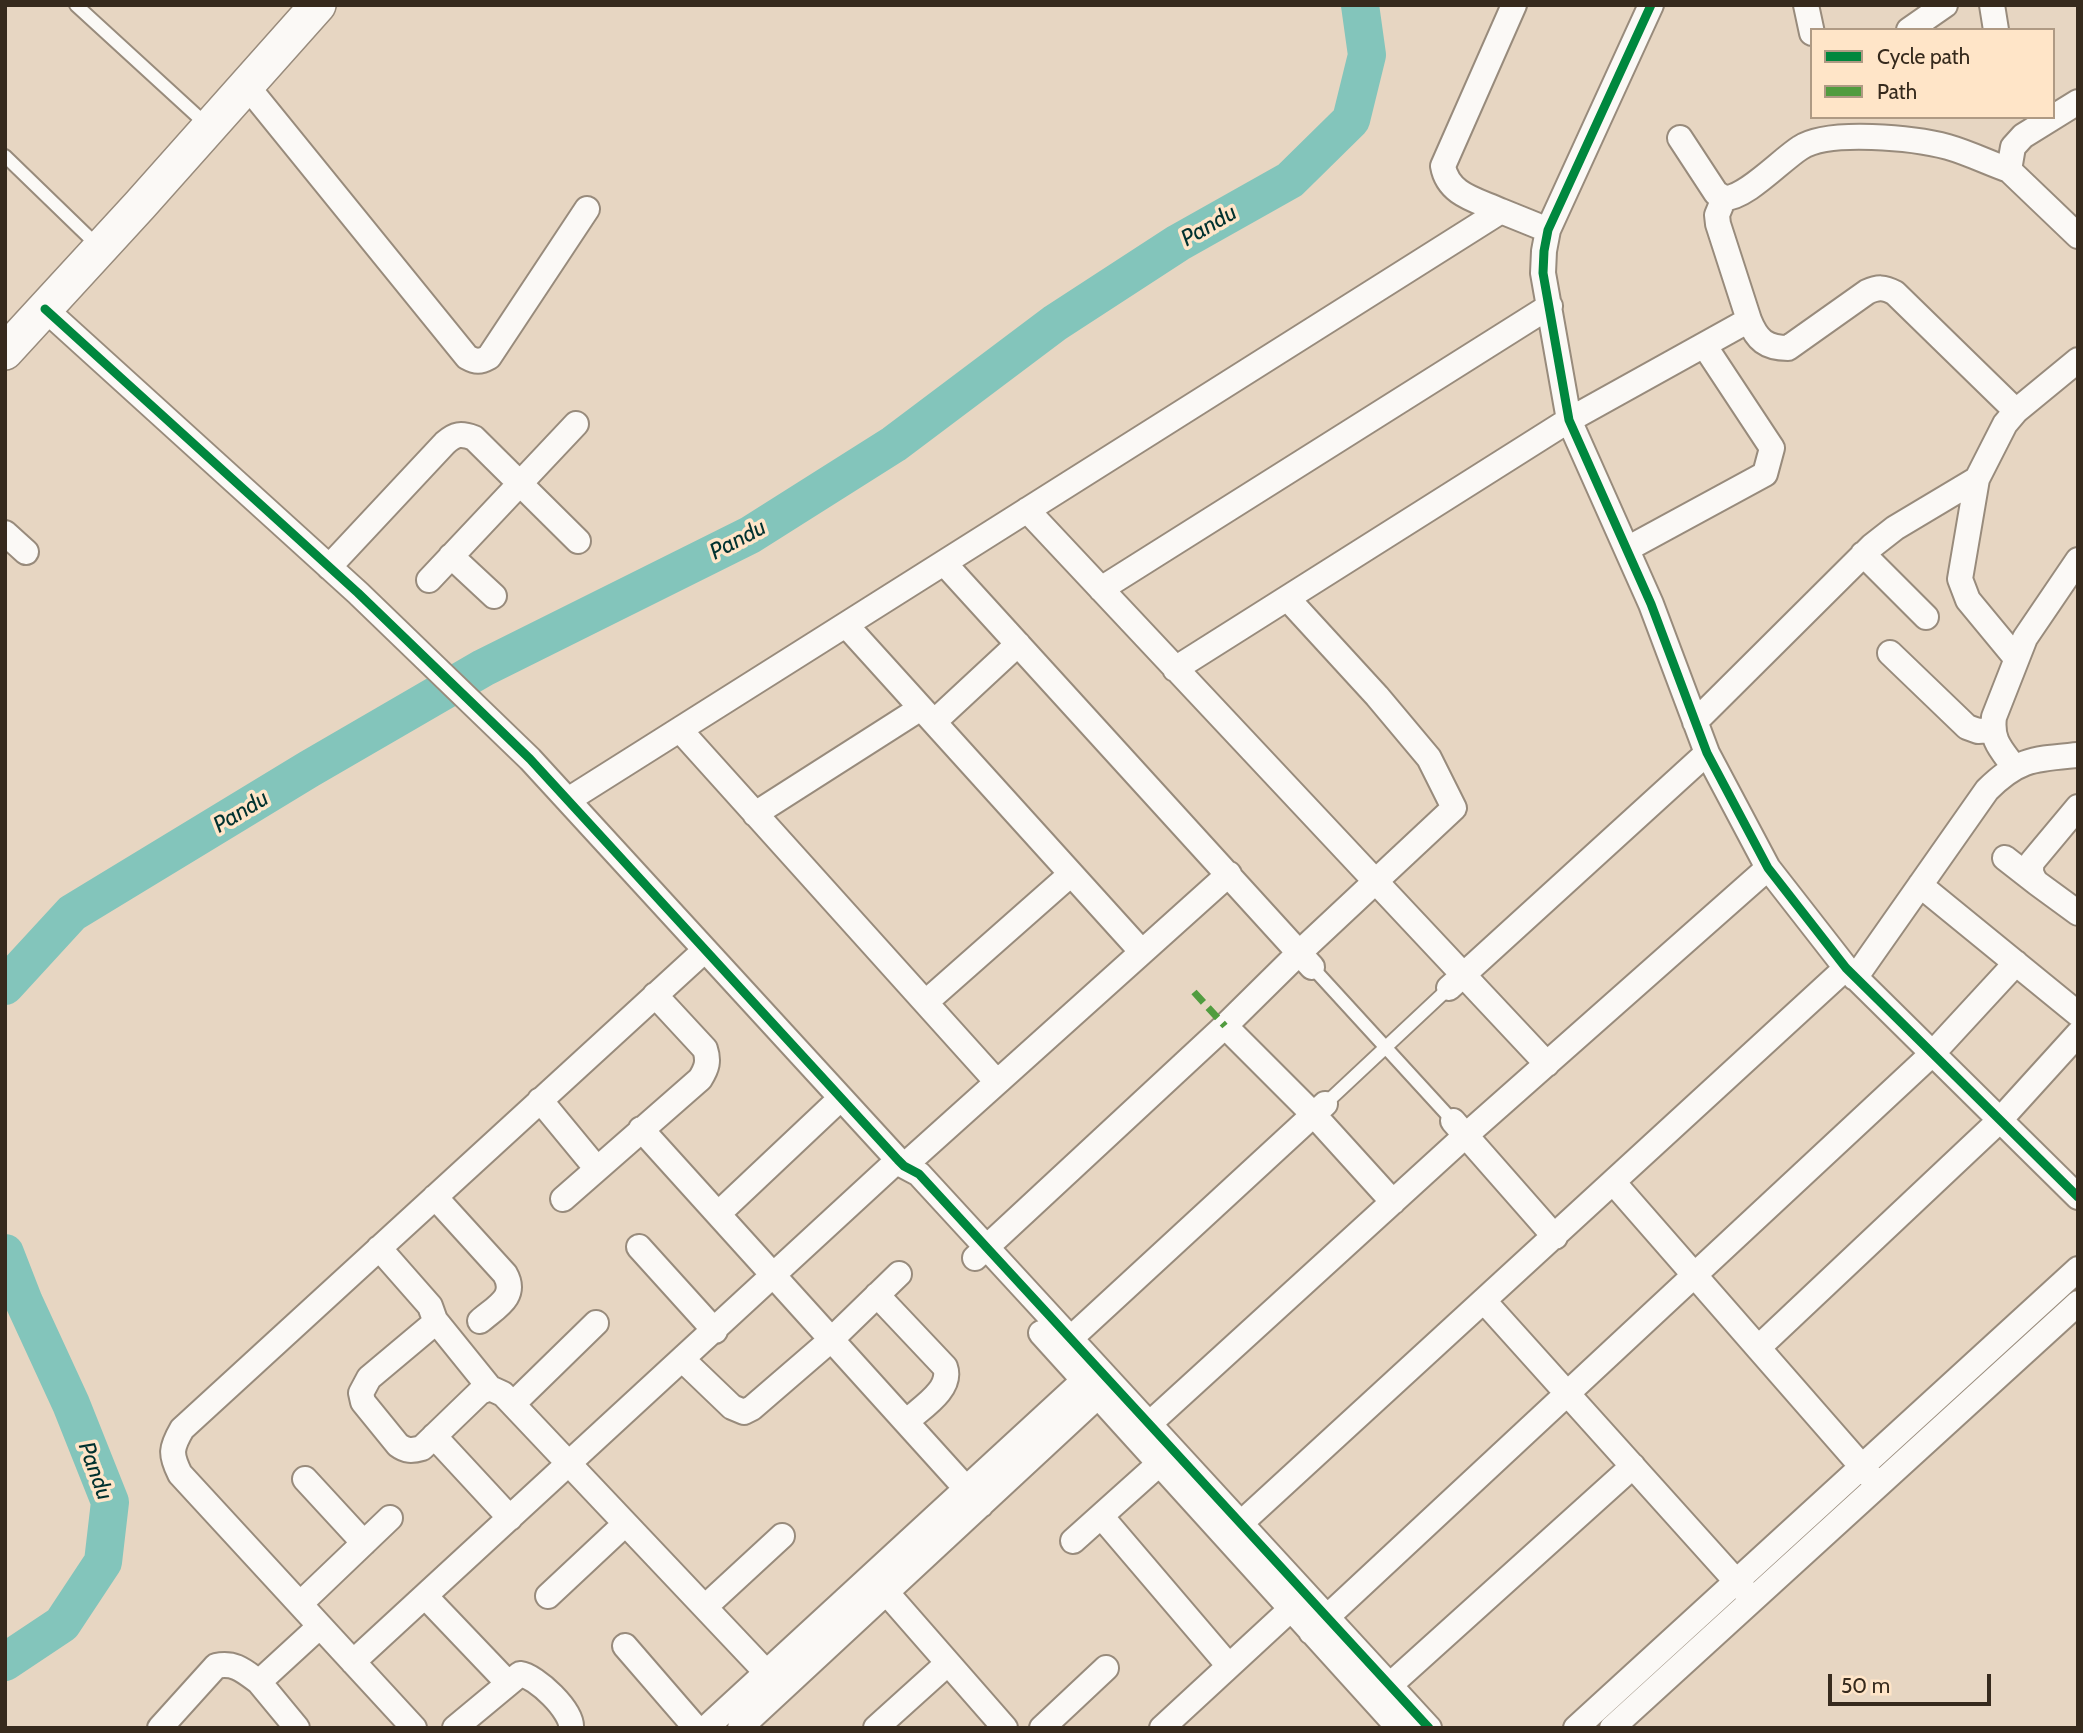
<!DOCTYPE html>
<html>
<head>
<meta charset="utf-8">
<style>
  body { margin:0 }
  #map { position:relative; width:2083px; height:1733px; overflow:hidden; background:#e7d6c2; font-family:Cabin,sans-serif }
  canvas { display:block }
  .frame { position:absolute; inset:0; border:7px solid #362a1d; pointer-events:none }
  .legend { position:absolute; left:1810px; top:28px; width:245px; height:91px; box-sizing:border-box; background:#ffe5c8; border:2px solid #af9a84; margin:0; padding:9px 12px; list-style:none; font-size:21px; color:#362a1d }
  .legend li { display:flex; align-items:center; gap:14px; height:35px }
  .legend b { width:35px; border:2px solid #af9a84 }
  .scale { position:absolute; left:1828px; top:1674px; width:163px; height:32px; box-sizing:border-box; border:4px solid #362a1d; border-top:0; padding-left:9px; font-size:21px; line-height:24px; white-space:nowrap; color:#362a1d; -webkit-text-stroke:5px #ffe5c8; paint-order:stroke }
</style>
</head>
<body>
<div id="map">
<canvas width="2083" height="1733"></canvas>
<div class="frame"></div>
<ul class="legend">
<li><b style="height:9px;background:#00873e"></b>Cycle path</li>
<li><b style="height:9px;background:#519c3f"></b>Path</li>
</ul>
<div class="scale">50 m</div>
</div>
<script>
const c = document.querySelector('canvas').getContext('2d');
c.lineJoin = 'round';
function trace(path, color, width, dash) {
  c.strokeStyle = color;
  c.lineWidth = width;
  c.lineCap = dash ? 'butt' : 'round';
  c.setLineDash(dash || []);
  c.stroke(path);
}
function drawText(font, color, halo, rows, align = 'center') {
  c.font = font + ' Cabin,sans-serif';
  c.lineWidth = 7;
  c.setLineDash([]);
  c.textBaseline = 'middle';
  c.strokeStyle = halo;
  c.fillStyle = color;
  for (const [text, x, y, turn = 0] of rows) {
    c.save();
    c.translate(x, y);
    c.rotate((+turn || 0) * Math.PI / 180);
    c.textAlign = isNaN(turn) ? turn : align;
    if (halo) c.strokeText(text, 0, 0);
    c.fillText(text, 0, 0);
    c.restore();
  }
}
trace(new Path2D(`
  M5 986 72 913 309 769 483 668 750 535 894 444 1055 323 1178 243 1290 180 1351 120 1367 55 1360 5
  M5 1253 24 1302 71 1404 110 1502 103 1562 62 1624 5 1662`), '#83c5bb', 38);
const lane = new Path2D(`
  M76 5 207 125
  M5 156 98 246
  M1312 967 1453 1121
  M1325 1104 1449 988`);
const street = new Path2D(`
  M1651 5 1548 230 1544 251 1543 273 1569 420 1651 604 1707 753 1768 868 1846 968 2078 1197
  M1806 5 1812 33
  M1992 5 1996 30
  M1909 30 1945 5
  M247 86 467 357C476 362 480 362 489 357L587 209
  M2078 102 2023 136 2013 147 2009 170 2078 236
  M1680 138 1716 193 1724 198C1745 199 1781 160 1800 148 1828 129 1915 138 1948 147 1969 153 1989 163 2009 170
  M1724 198 1717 215 1718 224 1749 320C1757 340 1766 348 1788 348L1867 292C1878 287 1884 287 1895 293L2016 411
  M1501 211C1477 200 1448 195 1443 166L1514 5
  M45 309 358 593 530 759 898 1160 904 1166 919 1174 1429 1728
  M1977 479 1960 579 1968 600 2016 658
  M1027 510 1547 1064
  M5 533 26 552
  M1627 549 1765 474 1772 448 1704 345
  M1863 554 1926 617
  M451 556 494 596
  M944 563 1312 967
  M329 567 445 443C455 434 461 433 474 438L578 541
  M429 580 576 424
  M1101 589 1550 306
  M846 625 1142 952
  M1890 653 1967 727 1978 731 1992 730
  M1175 669 1569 420 1749 320
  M934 722 1018 644
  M1695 722 1872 546 1895 528 1977 479 2005 424 2016 411 2078 360
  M680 730 997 1082
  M2014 767C2001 749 1991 741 1994 717L2025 638 2078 560
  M568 800 1501 211 1548 230
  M2078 807 2032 862C2030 871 2031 876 2037 883L2078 913
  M755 814 921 708
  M2005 858 2037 883
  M1920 885 2078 1014
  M1855 978 1987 790C2019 758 2035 759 2078 755
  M1449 988 1707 753
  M926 1002 1071 874
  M1225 1026 1314 1115 1393 1202
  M540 1100 597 1169
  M1453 1121 1555 1237
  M641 1129 981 1505
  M904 1166 1229 874
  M1613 1182 1871 1477
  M435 1197 505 1274C518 1297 496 1307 480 1321
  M563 1199 700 1079C707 1068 709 1061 705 1049L655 995
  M718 1214 841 1098
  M639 1247 715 1331
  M379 1248 430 1306 435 1320 431 1326 369 1378 361 1393 363 1402 398 1445C406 1451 412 1451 422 1448L480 1392 490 1388 503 1394 766 1672
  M975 1258 1225 1026 1300 952 1454 808 1429 758 1377 696 1288 599
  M877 1295 945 1367C953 1389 921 1408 907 1421
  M1484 1301 1745 1591
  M435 1320 490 1388
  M1041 1333 1399 1728
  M1070 1339 1325 1104
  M1758 1348 1999 1121 2078 1034
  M683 1360 732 1407 744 1412 752 1408 832 1339 899 1274
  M513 1404 596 1323
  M434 1436 510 1518
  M1136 1436 1465 1136 1768 868
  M305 1479 364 1543
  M1101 1516 1229 1666
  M1227 1536 1846 968
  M1073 1541 1160 1463
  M886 1592 1005 1728
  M425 1596 508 1683
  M548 1596 625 1524
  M300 1604 390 1518
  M705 1607 782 1536
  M1311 1632 1932 1054 2016 963
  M625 1646 696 1728
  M353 1662 898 1160
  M259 1682 297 1728
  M1379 1695 1633 1466
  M160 1728 216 1666C235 1662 244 1671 259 1682L320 1626
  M414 1728 180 1474C170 1454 171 1448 182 1429L705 950
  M455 1728 520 1674C536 1676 573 1711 571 1728
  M706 1728 1084 1380
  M740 1728 1099 1395
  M876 1728 948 1663
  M1042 1728 1106 1668
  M1162 1728 1292 1608
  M1576 1728 2078 1269
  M1612 1728 2078 1303`);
const secondary = new Path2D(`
  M5 352 140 205 318 5`);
trace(lane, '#988b7c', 16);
trace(street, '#988b7c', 28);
trace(secondary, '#988b7c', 38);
trace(lane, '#fbf9f6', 12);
trace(street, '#fbf9f6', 24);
trace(secondary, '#fbf9f6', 35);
trace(new Path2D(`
  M1194 992 1225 1026`), '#519c3f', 7, [14, 7]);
trace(new Path2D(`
  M1651 5 1548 230 1544 251 1543 273 1569 420 1651 604 1707 753 1768 868 1846 968 2078 1197
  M45 309 358 593 530 759 898 1160 904 1166 919 1174 1429 1728`), '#00873e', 9);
drawText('italic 23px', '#00312f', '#ffe5c8', [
  ["Pandu",1209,226,-30],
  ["Pandu",738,540,-28],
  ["Pandu",241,812,-31],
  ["Pandu",95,1471,70]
]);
</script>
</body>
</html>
